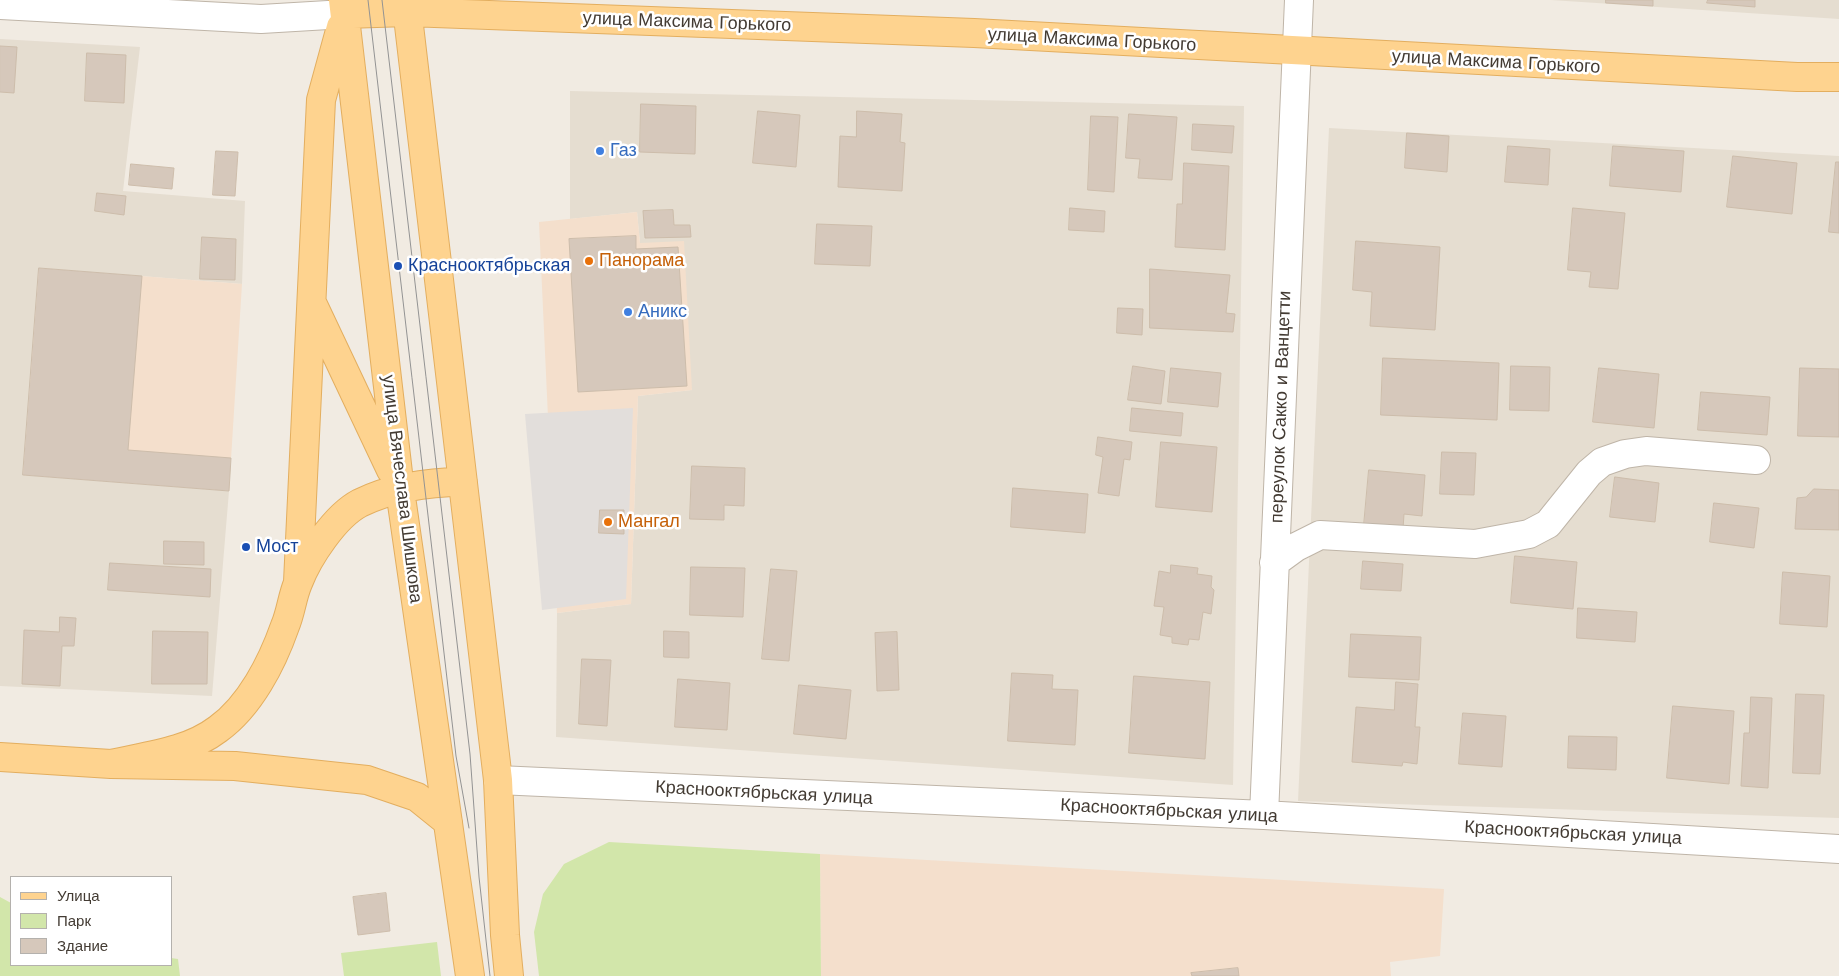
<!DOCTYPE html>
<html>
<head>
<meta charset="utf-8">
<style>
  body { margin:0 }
  #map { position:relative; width:1839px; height:976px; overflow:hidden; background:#f1ebe2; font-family:"Work Sans",sans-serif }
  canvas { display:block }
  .legend { position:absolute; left:10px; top:876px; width:162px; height:90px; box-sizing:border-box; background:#fff; border:1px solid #b4b1ad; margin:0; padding:6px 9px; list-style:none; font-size:15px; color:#433b33 }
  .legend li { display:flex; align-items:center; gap:10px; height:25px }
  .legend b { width:25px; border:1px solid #b4b1ad }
</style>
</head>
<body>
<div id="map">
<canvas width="1839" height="976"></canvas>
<ul class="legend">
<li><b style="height:6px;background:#fed38f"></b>Улица</li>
<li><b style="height:14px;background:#d2e6aa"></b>Парк</li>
<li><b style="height:14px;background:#d6c8bb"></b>Здание</li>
</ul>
</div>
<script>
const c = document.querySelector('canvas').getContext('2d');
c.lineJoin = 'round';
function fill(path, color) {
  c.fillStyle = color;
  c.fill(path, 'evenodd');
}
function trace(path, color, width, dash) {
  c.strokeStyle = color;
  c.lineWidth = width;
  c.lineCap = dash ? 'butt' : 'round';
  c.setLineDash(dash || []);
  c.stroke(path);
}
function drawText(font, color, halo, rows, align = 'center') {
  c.font = font + ' "Work Sans",sans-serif';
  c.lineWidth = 5;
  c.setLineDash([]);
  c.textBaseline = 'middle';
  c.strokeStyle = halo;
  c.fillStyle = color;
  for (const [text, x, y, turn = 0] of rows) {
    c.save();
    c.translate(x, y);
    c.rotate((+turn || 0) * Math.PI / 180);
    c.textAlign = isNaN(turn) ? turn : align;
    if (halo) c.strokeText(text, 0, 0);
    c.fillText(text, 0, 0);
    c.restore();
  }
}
fill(new Path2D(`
  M1551 0H1839V19Z
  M0 39 140 47 123 191 245 201 242 284 39 268 23 475 229 491 212 696 0 686Z
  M570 91 1244 106 1233 785 556 737 557 613 631 604 638 396 692 390 640 243 637 212 570 219Z
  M1329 128 1839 156V818L1298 801Z`), '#e5ddd0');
fill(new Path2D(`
  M637 212 640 243 684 241 692 390 638 396 631 604 557 613 539 222Z
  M39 268 242 284 229 491 23 475Z
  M820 854 1444 889 1440 956 1390 962 1391 976H821Z`), '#f4dfcc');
fill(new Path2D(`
  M609 842 820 854 821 976H539L534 932 543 894 564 864Z
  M0 897 11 903V965H171V958L178 959 180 976H0Z
  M437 942 441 976H344L341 953Z`), '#d2e6aa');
fill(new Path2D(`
  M633 408 626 599 542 610 525 414Z`), '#e2dedb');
const building = new Path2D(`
  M1606 0H1653V6L1606 3Z
  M1708 0H1755V7L1707 3Z
  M0 46 17 47 14 93 0 92Z
  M87 53 126 55 124 103 85 101Z
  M641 104 696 106 695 154 640 152Z
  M758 111 800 115 796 167 753 163Z
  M857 111 902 114 900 142 905 143 902 191 838 187 840 136 856 137Z
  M1129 114 1177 117 1172 180 1138 178 1140 159 1126 158Z
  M1091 116 1118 117 1114 192 1088 190Z
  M1193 124 1234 126 1232 153 1192 150Z
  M1407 133 1449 136 1447 172 1405 168Z
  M1508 146 1550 149 1548 185 1505 182Z
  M1613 146 1684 151 1681 192 1610 186Z
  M216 151 238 152 235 196 213 195Z
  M1733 156 1797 163 1792 214 1727 207Z
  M1836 162H1839V233L1829 232Z
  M1184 163 1229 166 1225 250 1175 247 1177 204H1182Z
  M131 164 174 168 172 189 129 185Z
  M97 193 126 196 124 215 95 211Z
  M1070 208 1105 211 1104 232 1069 230Z
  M1573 208 1625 213 1618 289 1589 287 1591 272 1568 270Z
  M673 210 674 225H690L691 237 645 238 643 211Z
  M817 224 872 226 870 266 815 264Z
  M636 236V249L678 247 687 386 578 392 569 239Z
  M202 237 236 239 235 280 200 279Z
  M1356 241 1440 247 1435 330 1370 326 1372 292 1353 290Z
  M39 268 142 276 128 450 231 458 229 491 23 475Z
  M1150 269 1230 275 1226 313 1235 314 1233 332 1150 328Z
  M1118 308 1143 309 1142 335 1117 333Z
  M1383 358 1499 363 1497 420 1381 415Z
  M1133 366 1165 371 1161 404 1128 400Z
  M1511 366 1550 367 1549 411 1510 410Z
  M1171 368 1221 373 1218 407 1168 402Z
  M1599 368 1659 374 1654 428 1593 422Z
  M1800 368 1839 369V437L1798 436Z
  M1701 392 1770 397 1767 435 1698 430Z
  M1132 408 1183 413 1181 436 1130 431Z
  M1098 437 1132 442 1130 460 1124 459 1119 496 1098 493 1103 457 1096 455Z
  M1161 442 1217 447 1212 512 1156 507Z
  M1442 452 1476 453 1474 495 1440 494Z
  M692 466 745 468 744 506 724 505V520L690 519Z
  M1369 470 1425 475 1422 516 1404 514 1403 529 1364 525Z
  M1615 477 1659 483 1655 522 1610 517Z
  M1013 488 1088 494 1085 533 1011 527Z
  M1814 489 1839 490V530L1795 529 1797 498 1806 497Z
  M1714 503 1759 508 1754 548 1710 542Z
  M600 510H624V534L599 533Z
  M164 541 204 542V565L164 564Z
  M1515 556 1577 562 1573 609 1511 603Z
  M1363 561 1403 564 1401 591 1361 589Z
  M110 563 211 569 210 597 108 590Z
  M1171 565 1198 568 1197 574 1212 576 1211 587 1214 590 1211 614 1203 612 1199 640 1189 639 1188 645 1172 643V637L1160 635 1164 607 1154 606 1159 571 1170 573Z
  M691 567 745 568 743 617 690 615Z
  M771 569 797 571 789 661 762 659Z
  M1783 572 1830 576 1827 627 1780 624Z
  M1578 608 1637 612 1635 642 1577 638Z
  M60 617 76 618 74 646H62L60 686 22 684 24 630 59 632Z
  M153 631 208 632 207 684H152Z
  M664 631 689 632V658L664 657Z
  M897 632 899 690 877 691 875 633Z
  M1351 634 1421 637 1419 680 1349 677Z
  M582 659 611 660 607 726 579 724Z
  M1012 673 1053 675 1052 689 1078 690 1075 745 1008 741Z
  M1134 676 1210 682 1205 759 1129 753Z
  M678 679 730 683 727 730 675 727Z
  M1396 682 1418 684 1415 727H1420L1417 764 1403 762 1402 766 1352 762 1356 707 1394 710Z
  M799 685 851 690 846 739 794 734Z
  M1796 694 1824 695 1820 774 1793 773Z
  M1751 697 1772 698 1768 788 1741 786 1744 733H1749Z
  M1673 706 1734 711 1729 784 1667 778Z
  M1463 713 1506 716 1502 767 1459 764Z
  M1569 736 1617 737 1616 770 1568 768Z
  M386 893 390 931 358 935 353 897Z
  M1238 968 1239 976H1192L1191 973Z`);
fill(building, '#d6c8bb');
trace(building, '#cdbdab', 1);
const minor = new Path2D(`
  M0 5 261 19 345 14
  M1274 563 1296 547 1320 535 1475 544 1529 534 1548 524 1589 473 1602 462 1625 454 1646 451 1756 460
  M498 780 1264 815 1839 849
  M1264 815 1299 0`);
const major = new Path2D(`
  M343 0 400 490 470 976
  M406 0 498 780 505 935 509 976
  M345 14 408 12 974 33 1797 77H1839
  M313 305 391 470
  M298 582 321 100 341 27
  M0 757 111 764 235 766 367 780 417 797 448 822
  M111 764C146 756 188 752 218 729 250 706 272 663 285 626 291 612 292 597 298 583 308 557 335 516 360 503 391 488 429 482 463 482`);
trace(minor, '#bfb5a8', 30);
trace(major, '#e3ae5f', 30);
trace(minor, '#fff', 28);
trace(major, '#fed38f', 28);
trace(new Path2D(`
  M368 0 456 756 469 828
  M382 0 470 754 479 877 490 976`), '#939393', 1);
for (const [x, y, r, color] of [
  [600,151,5,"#3f7fe0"],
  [589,261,5,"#e8710a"],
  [398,266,5,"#1a4fb4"],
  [628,312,5,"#3f7fe0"],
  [608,522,5,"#e8710a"],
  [246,547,5,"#1a4fb4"]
]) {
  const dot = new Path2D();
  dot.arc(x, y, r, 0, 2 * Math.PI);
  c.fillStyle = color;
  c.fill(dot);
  trace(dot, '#fff', 2);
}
drawText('18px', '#433b33', '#fff', [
  ["улица Максима Горького",687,22,2],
  ["улица Максима Горького",1092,40,3],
  ["улица Максима Горького",1496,62,3],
  ["переулок Сакко и Ванцетти",1281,407,-88],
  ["улица Вячеслава Шишкова",402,489,83],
  ["Краснооктябрьская улица",764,793,3],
  ["Краснооктябрьская улица",1169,811,3],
  ["Краснооктябрьская улица",1573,833,3]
]);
drawText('18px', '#366cbe', '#fff', [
  ["Газ",610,151],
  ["Аникс",638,312]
], 'left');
drawText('18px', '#c56008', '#fff', [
  ["Панорама",599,261],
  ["Мангал",618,522]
], 'left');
drawText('18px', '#164399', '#fff', [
  ["Краснооктябрьская",408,266],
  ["Мост",256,547]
], 'left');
</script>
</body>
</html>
